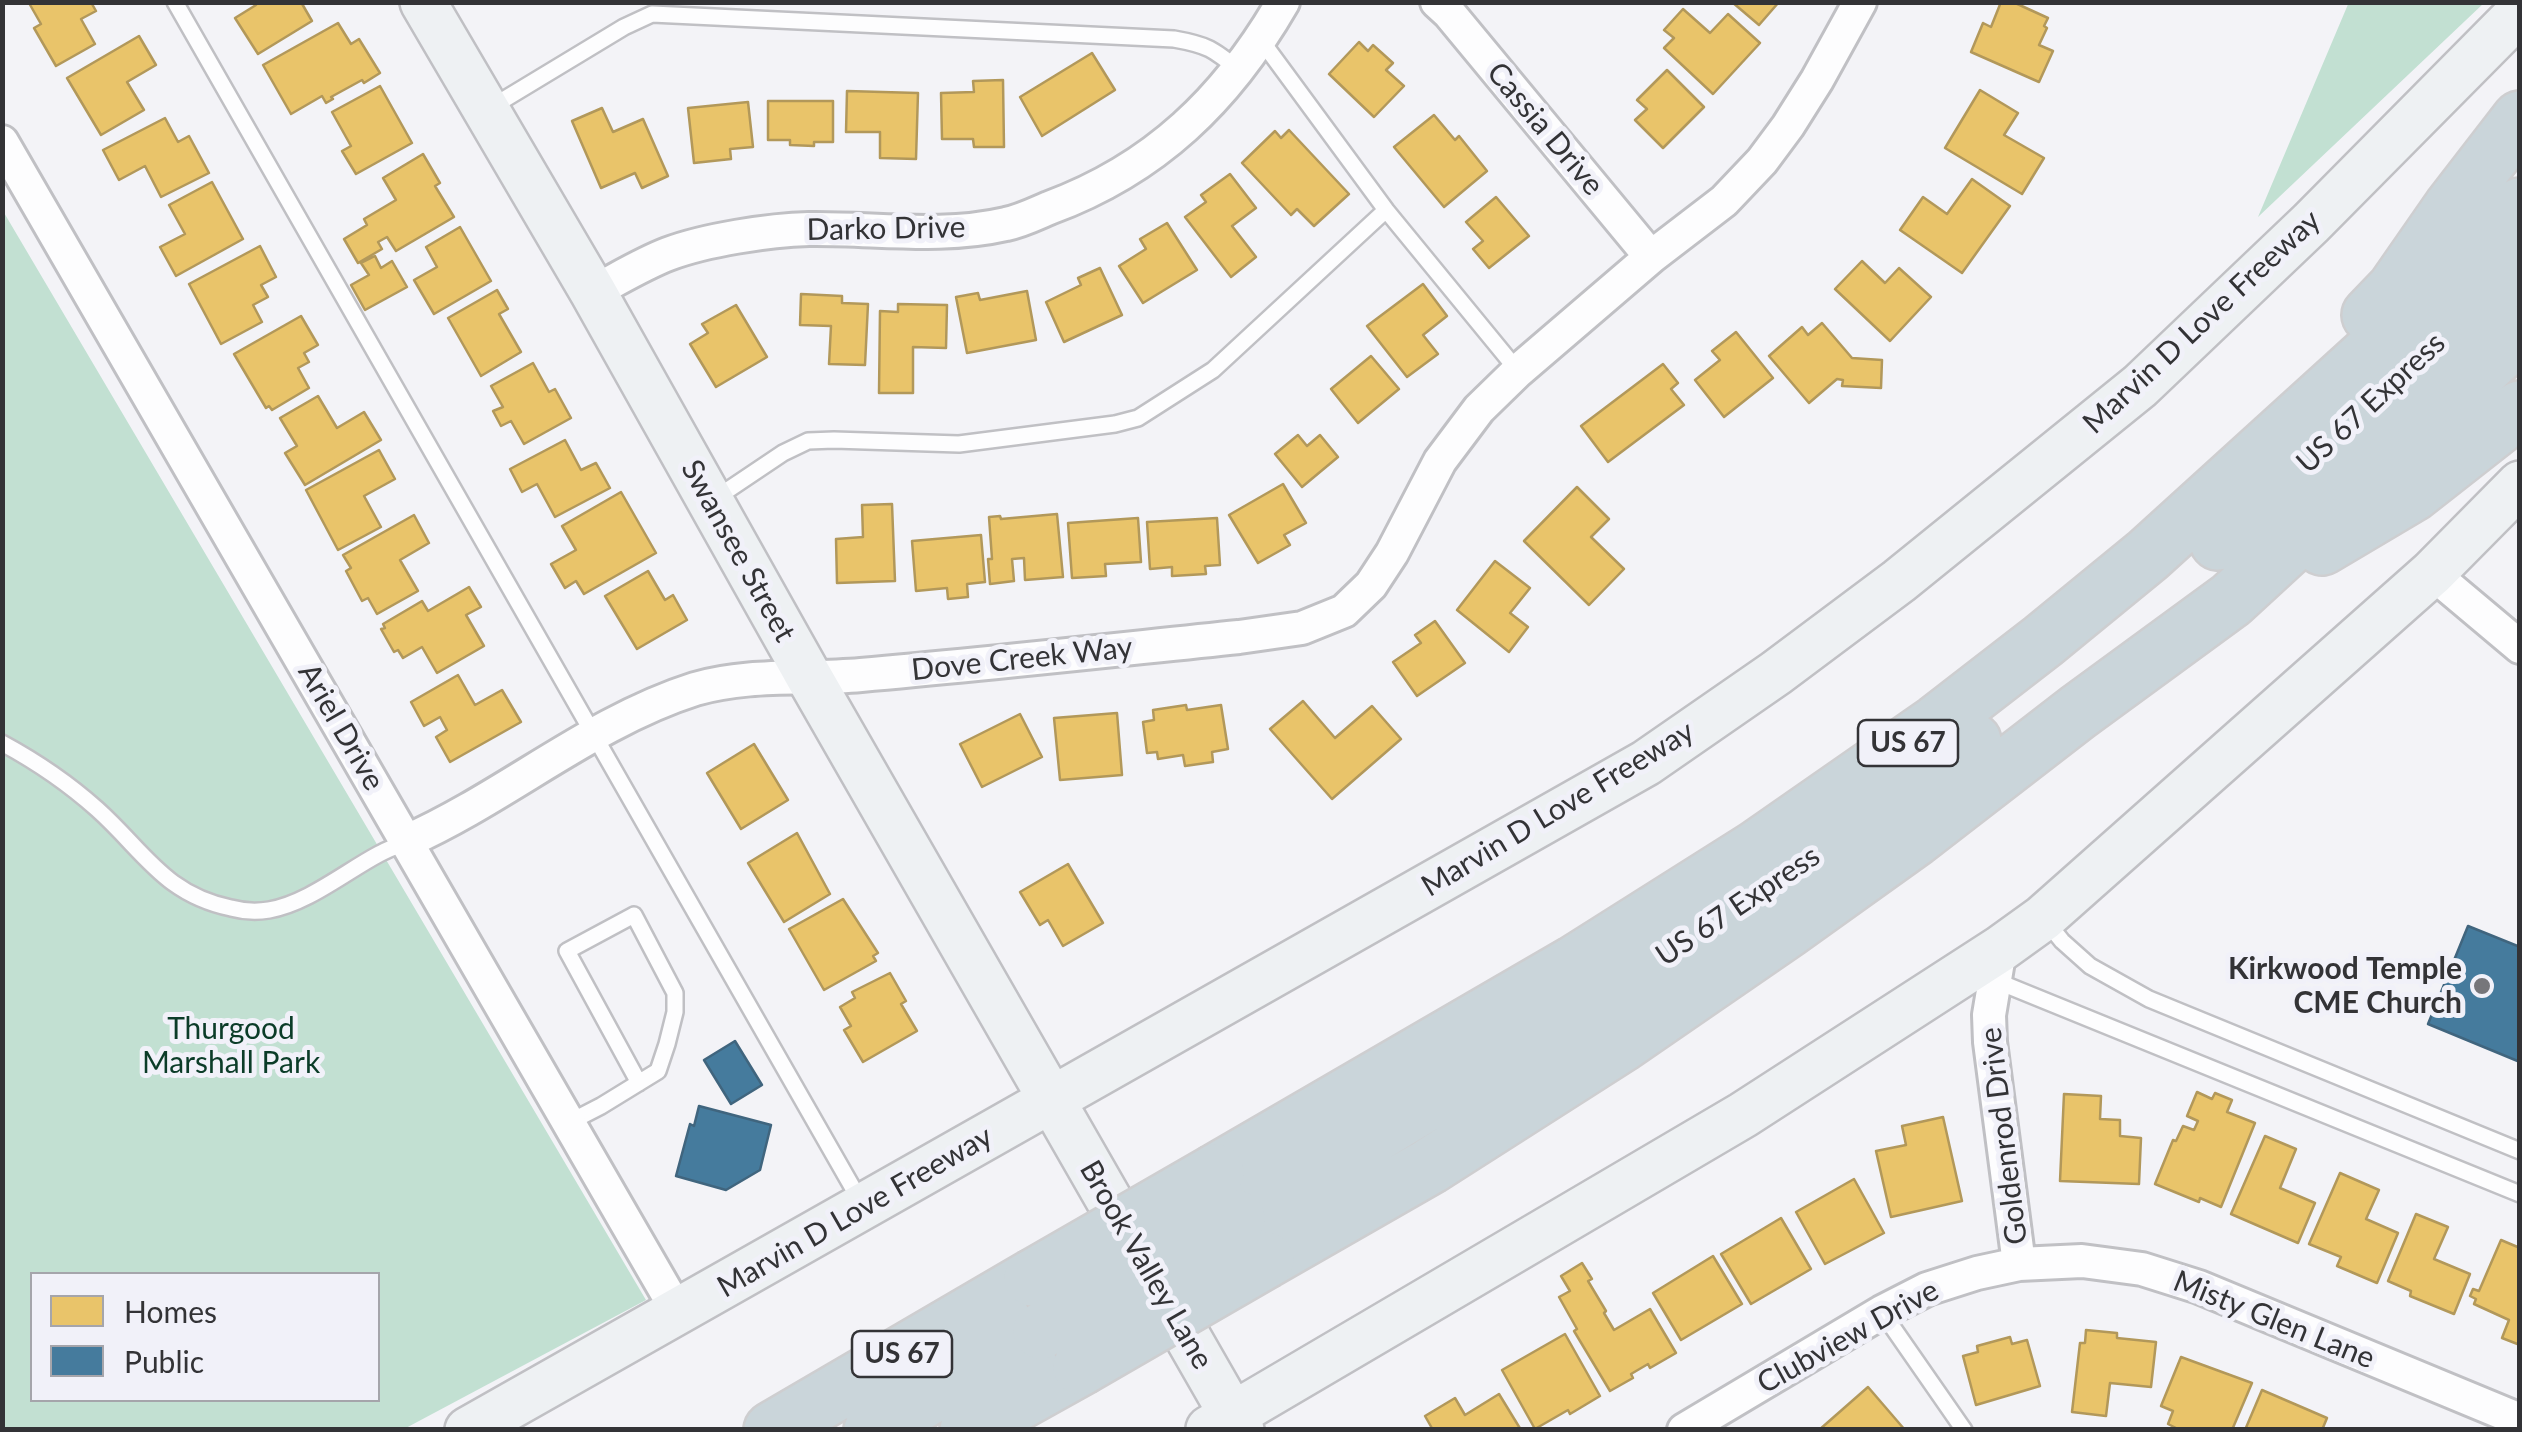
<!DOCTYPE html>
<html>
<head>
<meta charset="utf-8">
<style>
  body { margin:0 }
  #map { position:relative; width:2522px; height:1432px; overflow:hidden; background:#f3f3f7; font-family:Lato,sans-serif }
  canvas { display:block }
  .frame { position:absolute; inset:0; border:5px solid #333336; pointer-events:none }
  .legend { position:absolute; left:30px; top:1272px; width:350px; height:130px; box-sizing:border-box; background:#f1f1f9; border:2px solid #a5a5ab; margin:0; padding:12px 18px; list-style:none; font-size:30px; color:#333336 }
  .legend li { display:flex; align-items:center; gap:20px; height:50px }
  .legend b { width:50px; border:2px solid #a5a5ab }
</style>
</head>
<body>
<div id="map">
<canvas width="2522" height="1432"></canvas>
<div class="frame"></div>
<ul class="legend">
<li><b style="height:28px;background:#e9c46a"></b>Homes</li>
<li><b style="height:28px;background:#457b9d"></b>Public</li>
</ul>
</div>
<script>
const c = document.querySelector('canvas').getContext('2d');
c.lineJoin = 'round';
function fill(path, color) {
  c.fillStyle = color;
  c.fill(path, 'evenodd');
}
function trace(path, color, width, dash) {
  c.strokeStyle = color;
  c.lineWidth = width;
  c.lineCap = dash ? 'butt' : 'round';
  c.setLineDash(dash || []);
  c.stroke(path);
}
function drawText(font, color, halo, rows, align = 'center') {
  c.font = font + ' Lato,sans-serif';
  c.lineWidth = 10;
  c.setLineDash([]);
  c.textBaseline = 'middle';
  c.strokeStyle = halo;
  c.fillStyle = color;
  for (const [text, x, y, turn = 0] of rows) {
    c.save();
    c.translate(x, y);
    c.rotate((+turn || 0) * Math.PI / 180);
    c.textAlign = isNaN(turn) ? turn : align;
    if (halo) c.strokeText(text, 0, 0);
    c.fillText(text, 0, 0);
    c.restore();
  }
}
fill(new Path2D(`
  M2349 2 2484 3 2258 217Z
  M3 211 646 1300 404 1429H3ZM32 1274H378V1400H32Z`), '#c2e0d2');
const homes = new Path2D(`
  M95 2 92 4 96 11 81 19 95 44 56 66 34 28 41 24 29 3Z
  M254 2H301L312 21 258 54 235 18 256 5Z
  M1732 2H1779L1759 25Z
  M2001 2H2013L2048 18 2044 26 2047 28 2039 45 2053 51 2039 82 1971 52 1983 23 1991 27Z
  M1683 9 1710 33 1728 14 1760 43 1713 94 1664 48 1674 38 1664 30Z
  M338 23 351 44 359 39 380 73 364 83 362 80 331 97 333 99 326 103 322 96 291 114 263 65Z
  M139 36 156 65 127 82 144 110 101 135 67 78Z
  M1359 42 1368 51 1373 45 1393 63 1386 70 1404 86 1374 117 1329 74Z
  M1092 53 1115 90 1042 136 1020 97Z
  M1667 70 1704 107 1663 148 1635 120 1647 109 1637 100Z
  M1003 80 1004 147H974L973 139H942L941 93 974 92 973 81Z
  M380 86 412 143 356 174 342 151 351 146 332 112Z
  M1980 90 2018 113 2004 135 2044 158 2022 194 1945 148Z
  M847 91 918 93 916 159 880 158V132H846Z
  M768 101H833V142H814V146L790 145V140H768Z
  M748 102 753 147 730 149 731 159 694 163 688 108Z
  M602 108 613 132 643 119 668 176 642 188 635 173 601 188 572 121Z
  M1434 115 1455 140 1459 136 1487 171 1444 207 1394 147Z
  M165 118 178 142 189 136 209 173 161 197 145 166 119 180 103 150Z
  M1289 130 1349 194 1314 226 1297 209 1291 215 1242 163 1275 131 1281 138Z
  M423 154 440 183 435 186 454 217 396 251 387 237 378 242 382 249 358 263 344 239 367 225 364 219 396 200 383 178Z
  M1230 174 1256 208 1232 226 1256 257 1231 277 1185 217 1206 202 1201 195Z
  M1972 179 2010 206 1962 273 1900 230 1923 197 1947 214Z
  M212 182 243 239 176 276 160 247 185 234 169 205Z
  M1496 197 1529 236 1489 268 1473 249 1483 241 1466 222Z
  M1167 223 1197 270 1143 303 1119 266 1146 249 1140 239Z
  M460 227 491 281 434 314 414 280 437 267 426 247Z
  M260 246 276 277 261 285 268 297 253 305 262 322 221 344 189 284Z
  M375 256 381 268 392 261 407 287 365 310 351 285 369 275 361 263Z
  M1862 261 1885 283 1899 268 1931 297 1890 341 1835 289Z
  M1100 268 1122 315 1064 342 1046 302 1081 285 1078 278Z
  M1423 284 1447 316 1423 335 1438 354 1407 377 1367 326Z
  M497 290 508 309 499 314 521 352 481 376 448 318Z
  M1027 291 1036 340 967 353 956 297 978 293 980 300Z
  M801 294 842 296V303L868 304 865 365 829 364 831 326 800 325Z
  M898 304 947 305 946 348 913 347V393H879L880 311 898 312Z
  M736 305 767 357 716 387 690 344 708 333 702 324Z
  M301 316 318 345 304 353 309 362 298 368 309 388 272 410 269 406 266 408 234 354Z
  M1822 323 1852 358 1882 360 1881 388 1842 386 1843 380 1837 379 1809 403 1769 356 1802 327 1808 335Z
  M1736 332 1773 378 1724 417 1695 380 1720 360 1712 351Z
  M1371 356 1399 389 1358 423 1331 389Z
  M533 363 549 392 555 389 571 418 524 444 511 421 501 426 493 411 503 407 491 386Z
  M1663 364 1678 383 1671 389 1684 405 1608 462 1581 426Z
  M318 396 337 428 364 412 381 440 305 485 285 453 297 446 280 418Z
  M1298 435 1307 446 1320 435 1338 457 1302 487 1275 454Z
  M565 440 581 470 596 463 610 488 555 517 537 484 522 492 510 469Z
  M379 450 395 479 364 496 381 527 338 550 306 490Z
  M1283 484 1306 523 1284 535 1290 545 1258 563 1229 515Z
  M1577 487 1609 519 1591 537 1624 569 1589 605 1524 541Z
  M621 492 656 553 584 594 576 581 565 588 551 564 576 550 562 526Z
  M892 504 895 581 837 583 836 539 863 537 862 505Z
  M1057 514 1063 577 1025 580 1024 558 1012 559 1014 581 990 584 988 559H992L989 517 1000 516 1001 519Z
  M414 515 429 543 400 560 418 591 377 614 368 598 362 601 346 571 351 568 343 555Z
  M1138 518 1141 562 1105 564 1106 576 1072 578 1068 523Z
  M1217 518 1220 565 1205 566 1206 574 1172 576V567L1150 569 1147 522Z
  M981 535 985 582 967 584 968 597 948 599 947 588 916 591 912 541Z
  M1495 561 1530 588 1510 613 1528 627 1509 652 1457 610Z
  M648 571 665 600 673 595 687 620 637 649 605 596Z
  M469 587 481 607 466 615 484 646 437 673 422 647 403 658 398 650 394 652 381 629 385 628 383 624 422 601 428 611Z
  M1435 621 1465 663 1417 696 1393 662 1421 643 1415 635Z
  M458 675 475 705 502 690 521 722 450 762 436 737 447 730 440 717 424 726 411 702Z
  M1303 701 1335 738 1372 706 1401 739 1332 799 1270 729Z
  M1186 705 1187 710 1221 705 1228 749 1212 752 1213 762 1185 766 1183 755 1158 759 1157 752 1147 753 1143 722 1154 720 1153 710Z
  M1117 713 1122 775 1060 780 1054 718Z
  M1020 714 1042 757 982 787 960 744Z
  M754 744 788 800 741 829 707 773Z
  M797 833 830 894 784 922 748 863Z
  M1068 864 1103 923 1063 946 1048 920 1040 925 1020 892Z
  M843 899 878 953 873 956 876 961 824 990 789 929Z
  M890 973 906 1001 901 1004 917 1031 863 1062 844 1030 851 1026 840 1007 855 998 852 992Z
  M2197 1092 2212 1099 2215 1093 2232 1100 2227 1112 2255 1123 2221 1207 2200 1198 2199 1202 2155 1184 2173 1140 2176 1141 2183 1126 2194 1130 2198 1121 2187 1116Z
  M2064 1094 2101 1096 2100 1119 2120 1120V1136L2141 1138 2139 1184 2060 1181Z
  M1943 1117 1962 1201 1891 1217 1876 1151 1906 1145 1902 1126Z
  M2265 1136 2296 1149 2280 1188 2315 1203 2298 1243 2231 1214Z
  M2340 1173 2379 1190 2366 1219 2398 1233 2377 1283 2337 1266 2341 1257 2309 1244Z
  M1854 1179 1884 1233 1825 1264 1796 1212Z
  M2416 1214 2448 1227 2434 1259 2470 1274 2454 1314 2410 1296 2411 1291 2388 1281Z
  M1781 1218 1811 1269 1751 1304 1721 1254Z
  M2501 1240 2520 1248V1345L2502 1338 2509 1320 2474 1304 2476 1299 2470 1296 2473 1289 2479 1291Z
  M1713 1256 1742 1304 1681 1340 1653 1293Z
  M1582 1263 1592 1279 1588 1281 1606 1311 1604 1313 1614 1330 1650 1309 1676 1353 1650 1368 1648 1364 1631 1374 1633 1378 1610 1391 1574 1331 1577 1329 1559 1297 1570 1291 1561 1276Z
  M2086 1330 2117 1333V1338L2156 1342 2151 1387 2110 1383 2106 1416 2072 1412 2080 1343H2085Z
  M1565 1334 1600 1396 1570 1414 1568 1410 1535 1429 1502 1370Z
  M2010 1337 2012 1344 2027 1340 2040 1386 1976 1405 1963 1356 1978 1352 1977 1346Z
  M2181 1357 2252 1383 2232 1430H2180L2168 1424 2173 1411 2161 1406Z
  M1868 1387 1905 1430H1819Z
  M2262 1390 2327 1418 2322 1430H2245Z
  M1499 1394 1521 1430H1433L1425 1416 1455 1398 1465 1415Z`);
fill(homes, '#e9c46a');
trace(homes, '#b2985a', 2.5);
const public = new Path2D(`
  M2468 926 2520 947V1062L2428 1024Z
  M735 1041 762 1085 731 1104 704 1060Z
  M699 1106 771 1125 760 1170 726 1190 676 1176 690 1124 694 1126Z`);
fill(public, '#457b9d');
trace(public, '#40657e', 2.5);
const lane = new Path2D(`
  M175 2 862 1204
  M1261 40 1386 210 1518 371
  M490 108 624 27 652 14 1174 39C1208 45 1213 49 1239 70
  M716 498 783 453 808 441 834 440 959 444 1115 424 1138 418 1213 370 1386 210
  M2 743C37 762 68 783 97 809 144 851 164 894 231 908 242 911 257 912 269 910 308 903 345 872 379 854 388 849 398 846 407 841
  M2046 921 2062 941 2090 966 2149 999 2520 1151
  M1994 980 2520 1194
  M568 1123 601 1106 658 1071 667 1044 675 1012V993L634 915 567 951 639 1083
  M1882 1312 1964 1430`);
const street = new Path2D(`
  M1437 2 1449 13 1651 257
  M2 142 678 1312
  M593 292C618 279 642 264 668 254 705 240 769 230 809 229 875 228 941 239 1006 224 1021 221 1035 214 1049 208 1155 169 1227 99 1283 2
  M2432 573 2520 647
  M407 841C506 797 591 722 695 689 749 673 806 680 861 675 987 664 1113 650 1239 637L1302 628 1344 611 1371 585 1392 553 1440 461 1479 409 1518 371 1651 257 1724 201 1762 161 1788 126 1817 80 1860 2
  M2000 949 1989 1015 1990 1042 2019 1264
  M1684 1430 1882 1312 1927 1289 1977 1273 2019 1264 2082 1261 2142 1269 2199 1287 2520 1420`);
const secondary = new Path2D(`
  M423 2 593 292 809 677 1241 1430
  M1209 1429 1743 1115 2000 949 2043 918 2432 573 2520 484
  M468 1430 1646 763 1776 673 1899 581 2140 386 2311 223 2520 12`);
const highway = new Path2D(`
  M2370 315 2395 289 2452 207 2520 119
  M2218 542 2293 476 2520 266
  M2322 547 2413 493 2520 409
  M1216 1172 1574 964 1756 849 1937 723 2043 641 2148 555 2431 298 2520 206
  M1237 1218C1487 1066 1740 918 1973 741
  M1266 1260 1430 1166 1621 1044 1788 929 1915 838 2078 712 2231 600 2520 334
  M772 1430 1032 1278
  M872 1430 1041 1331
  M968 1430 1081 1367`);
trace(lane, '#c0c0c4', 20);
trace(street, '#c0c0c4', 38);
trace(secondary, '#c0c0c4', 50);
trace(highway, '#ceced0', 60);
trace(lane, '#fdfdfe', 15);
trace(street, '#fdfdfe', 32);
trace(secondary, '#eef1f3', 45);
trace(highway, '#cad5da', 55);
const highwayBridge = new Path2D(`
  M1032 1278 1216 1172
  M1041 1331 1237 1218
  M1081 1367 1266 1260`);
trace(highwayBridge, '#ceced0', 60, []);
trace(highwayBridge, '#cad5da', 55);
for (const [x, y, r, color] of [
  [2482,986,10,"#76767a"]
]) {
  const dot = new Path2D();
  dot.arc(x, y, r, 0, 2 * Math.PI);
  c.fillStyle = color;
  c.fill(dot);
  trace(dot, '#f1f1f9', 4);
}
for (const [x, y, w] of [
  [1908,743,100],
  [902,1354,100]
]) {
  const box = new Path2D();
  box.roundRect(x - w / 2, y - 23, w, 46, 8);
  c.fillStyle = '#f1f1f9';
  c.fill(box);
  trace(box, '#333336', 2.5);
}
drawText('bold 28px', '#333336', null, [
  ["US 67",1908,743],
  ["US 67",902,1354]
]);
drawText('30px', '#333336', '#f1f1f9', [
  ["Cassia Drive",1545,129,50],
  ["Darko Drive",886,229,-1],
  ["Marvin D Love Freeway",2202,322,-43],
  ["US 67 Express",2371,403,-43],
  ["Swansee Street",738,551,61],
  ["Dove Creek Way",1022,659,-6],
  ["Ariel Drive",341,727,60],
  ["Marvin D Love Freeway",1558,809,-31],
  ["US 67 Express",1738,906,-34],
  ["Goldenrod Drive",2004,1136,-97],
  ["Marvin D Love Freeway",855,1212,-30],
  ["Brook Valley Lane",1146,1265,60],
  ["Misty Glen Lane",2274,1320,22],
  ["Clubview Drive",1848,1337,-29]
]);
drawText('bold 30px', '#333336', '#f1f1f9', [
  ["Kirkwood Temple",2462,969],
  ["CME Church",2462,1003]
], 'right');
drawText('30px', '#0b3c28', '#f1f1f9', [
  ["Thurgood",231,1029],
  ["Marshall Park",231,1063]
]);
</script>
</body>
</html>
